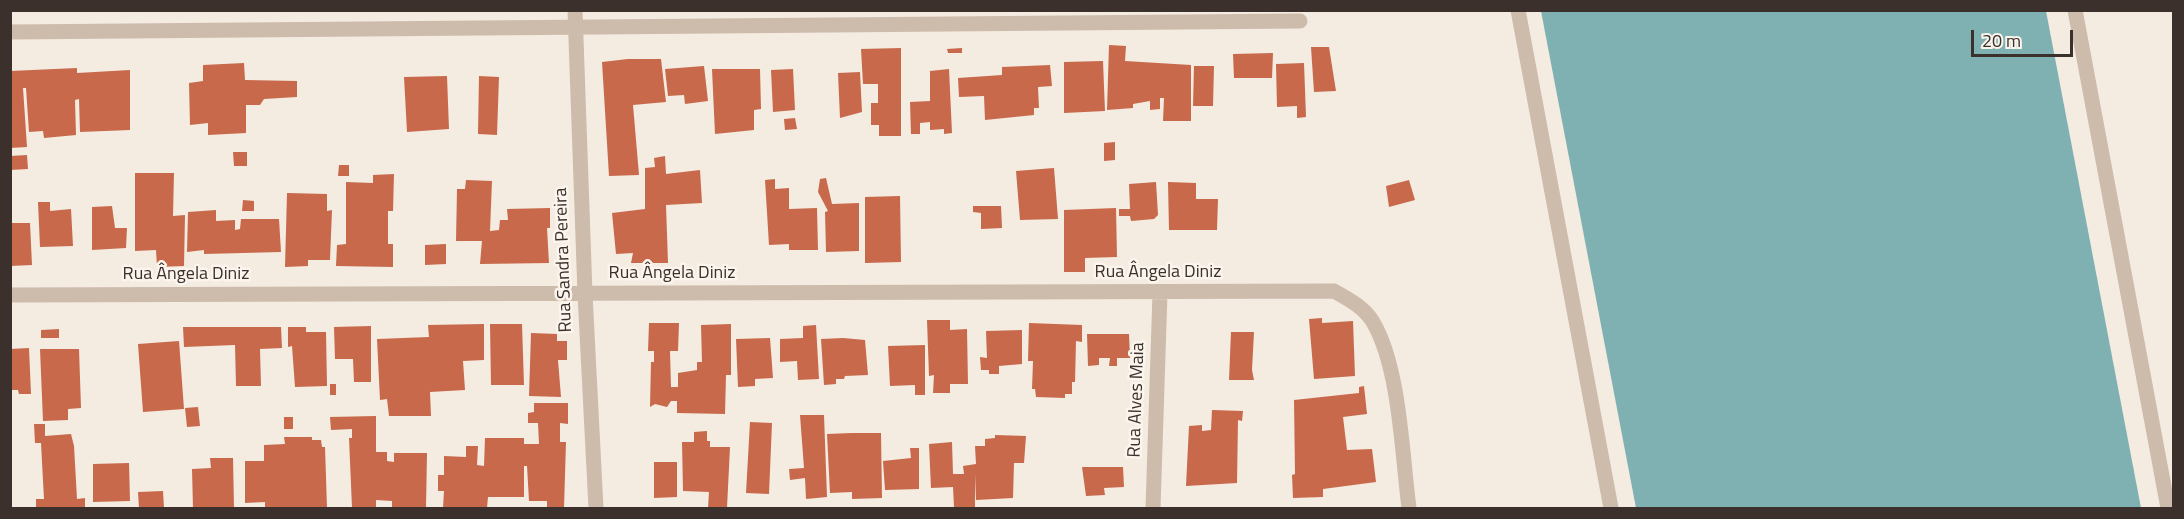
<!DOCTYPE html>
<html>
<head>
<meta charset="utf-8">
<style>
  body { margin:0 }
  #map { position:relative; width:2184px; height:519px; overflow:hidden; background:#f4ebe1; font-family:"Titillium Web",sans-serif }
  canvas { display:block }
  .frame { position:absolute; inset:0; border:12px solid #3b302b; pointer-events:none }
  .scale { position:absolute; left:1971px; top:30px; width:102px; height:27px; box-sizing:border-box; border:3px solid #3b302b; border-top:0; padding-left:8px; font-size:18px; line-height:21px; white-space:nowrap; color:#3b302b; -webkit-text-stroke:4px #fbf5ee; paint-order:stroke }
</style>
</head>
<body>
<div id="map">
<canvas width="2184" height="519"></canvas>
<div class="frame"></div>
<div class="scale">20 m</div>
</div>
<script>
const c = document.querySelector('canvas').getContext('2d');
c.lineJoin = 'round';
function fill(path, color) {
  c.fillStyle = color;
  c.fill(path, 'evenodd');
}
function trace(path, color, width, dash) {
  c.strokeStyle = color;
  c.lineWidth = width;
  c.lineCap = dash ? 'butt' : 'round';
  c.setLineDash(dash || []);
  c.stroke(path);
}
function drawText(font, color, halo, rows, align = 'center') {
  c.font = font + ' "Titillium Web",sans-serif';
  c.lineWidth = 5;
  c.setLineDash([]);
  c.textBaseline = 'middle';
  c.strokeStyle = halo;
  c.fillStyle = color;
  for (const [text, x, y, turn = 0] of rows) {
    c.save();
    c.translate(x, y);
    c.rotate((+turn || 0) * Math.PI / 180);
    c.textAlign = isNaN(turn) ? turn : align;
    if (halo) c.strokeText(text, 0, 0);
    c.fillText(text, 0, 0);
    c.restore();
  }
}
fill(new Path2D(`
  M1541 11H2046L2141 508H1636Z`), '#7fb0b2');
fill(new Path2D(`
  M1109 45 1126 46 1125 61 1191 65V121H1163L1164 98H1160V109L1150 110V101L1133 104V108L1107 110Z
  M1311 47H1329L1336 91 1314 92Z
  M901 48V136H879V125H871V103H878V84H863L861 49Z
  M962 48V53H948L947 49Z
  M1273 53 1272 78H1234L1233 54Z
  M628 59H661L666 102 633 105 639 175 609 176 602 62Z
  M1103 61 1105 111 1064 113V62Z
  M244 63 245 80 297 81V97L264 99 260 105H246V133L208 135V123L190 125 189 83 203 81V65Z
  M1304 63 1306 117 1297 118V106L1277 107 1276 64Z
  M1050 65 1052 86 1038 87 1039 108H1034V115L985 120 984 96 959 97 958 78 1002 75V67Z
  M704 66 708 101 685 104 684 95 668 96 665 69Z
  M1194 66H1214L1213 106H1193Z
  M77 68V73L130 70V130L80 132 79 99 75 100 76 135 44 138 43 131 29 132 26 88H23L27 147 10 148V71Z
  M712 69H760L761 109 754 110V130L715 134Z
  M793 69 795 110 773 112 771 70Z
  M949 69 952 133 944 134V129L930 130V122L920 123V134H911L910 102 930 101V71Z
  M860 72 862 112 840 118 838 73Z
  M447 76 449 129 407 132 404 77Z
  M479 76 499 77 497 135 478 134Z
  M795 118 797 129 785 130 784 119Z
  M1115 142V160L1104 161V143Z
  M233 152H247V166H234Z
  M27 155 28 169 10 170V156Z
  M665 156 666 174 700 170 702 203 666 205 668 263H631L633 253 616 254 612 213 645 209V168L655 167 654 158Z
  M339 165H349V176H338Z
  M1054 168 1058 219 1020 220 1016 171Z
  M135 173H174L173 216 185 215 184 266 157 267 156 250 135 251Z
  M394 174 393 211H388V244H393V267L336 266 337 245 346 244V182L373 183V175Z
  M826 178 832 204 859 203V251L826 252 825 212 828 211 818 192 820 179Z
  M775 179V189L789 188V209L817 208 818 250H789V244L769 245 765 180Z
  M466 180 492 181 490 231 499 230 500 220H508L507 209 550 208V228H547L549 263 480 264 482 241H456L457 189H465Z
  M1409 180 1415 200 1389 207 1386 186Z
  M1156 182 1158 215 1154 219 1131 221 1130 216H1119V209H1130L1129 184Z
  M1168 182 1196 183V199H1218L1217 230H1169Z
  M287 193 327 194V211L332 210 330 260H308V266L285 267Z
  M900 196 901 262 865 263V197Z
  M243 200 254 201V211H242Z
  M38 202H50V211L71 209 73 246 40 247Z
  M112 206 115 228H127L126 248 92 250V207Z
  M973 206H1001L1002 228 981 229V213L973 212Z
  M1116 208 1117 257 1085 258V272H1064V210Z
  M216 210V221L235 220V230L240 229 241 219H279L281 252 204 254V250L187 252 188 212Z
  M10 223H30L32 265 10 266Z
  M446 244V264L425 265V245Z
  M1322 318V323L1353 321 1355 376 1314 379 1309 319Z
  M927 320H950V330L967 329 968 384H950V393H933L934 375 929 376Z
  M649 323H679L678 351H670L671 387H678V373L697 370V362H702L701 325 731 324V375H726L725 414 677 413V401H671L667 407 655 404 650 407 651 362H654V351H648Z
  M1029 323 1082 325V342L1076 341 1075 382H1072V394H1065V398L1036 397 1035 389H1032L1033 361H1028Z
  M484 324V360L463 361 465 390 430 392 431 416H389L387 399 380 400 377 339 429 337 428 325Z
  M490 324H522L524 385H491Z
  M816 325 819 379 798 380 797 361 780 362V339L803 338V326Z
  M371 326V382H354L353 359H335L334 327Z
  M183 327H281L282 348 260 349 261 386H236L235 345 184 347Z
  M288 327H306V332H326L327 386 295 387 292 346 288 347Z
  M59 329V338H41V330Z
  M1022 330V364L999 366V374H989V370H981L980 357 987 358 986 331Z
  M1231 332H1254L1252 370 1254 380H1229Z
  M531 333 557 334V341H567V360H558L561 397 529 396Z
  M1087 334H1129L1130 358H1117V366H1109L1110 358H1099V365L1088 366Z
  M770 338 773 378 755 379V386L738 387 736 339Z
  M843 338 865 340 868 375 845 376 844 379H836V384L824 385 821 339Z
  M179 341 184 409 143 412 138 344Z
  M925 345V395H915V385L890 386 888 346Z
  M29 348 31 394H19L18 390H10V349Z
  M40 349H79L81 408 68 409V420L43 421Z
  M330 384H336V395H330Z
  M1364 386 1367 414 1343 417 1347 450 1372 449 1376 482 1323 489V497L1293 498 1292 475 1295 474 1294 400 1359 393V387Z
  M534 403H568V424L560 423V442H566L564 508H547V501H529L527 466H524V497H488L487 508H443L444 491H438V475H444V456L466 457V446H478L477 465 484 466 485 438H524V444H539L538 423H528V413L534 412Z
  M198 407 200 426 187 427 185 408Z
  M1212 410 1243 411 1242 421 1238 420 1237 483 1186 486 1189 426 1202 425V431L1211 430Z
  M800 415H824L827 497 806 499 805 478 790 480 789 469 804 468Z
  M376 416V452H387V461L394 462V453H427L426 508H392V501L376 500V508H352L349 438H352V429L331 430 330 417Z
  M284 417H293V429H284Z
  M750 422 772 423 769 494 746 493Z
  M34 424H45V436L71 434 74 446 77 499 85 498V508H36V499H44L41 443H35Z
  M707 431V441H710V447H730L727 508H708L709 492 683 491 682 442H694V432Z
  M852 433H881L882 498 852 499V492L830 493 827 434Z
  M995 435 1026 436 1024 463H1014L1013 498 976 500 975 474V507H954L953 487 931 488 929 444 952 442 953 474H964L963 466 976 464 975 446H985V439L995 438Z
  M284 437H312V440H321L322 447H325L327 508H265V502L245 503V461H264V445L285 444Z
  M910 448H919V489L885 490 883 461 911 458Z
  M210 458H233L234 508H193L192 469 211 468Z
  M654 462H677V497L654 498Z
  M129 463 130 501 93 502V464Z
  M1082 467H1123L1124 487 1104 488 1105 495 1086 496Z
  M163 491 164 508H139L138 492Z`), '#c8694b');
trace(new Path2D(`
  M575 10 585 294 596 508
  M1518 10 1611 508
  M2075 10 2168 508
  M10 32 1300 21
  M10 295 1334 291C1348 299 1364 307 1373 322 1400 368 1402 455 1409 508
  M1153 508 1160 293`), '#cdbbac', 15);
drawText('18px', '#3b302b', '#fbf5ee', [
  ["Rua Sandra Pereira",564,260,-92],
  ["Rua Ângela Diniz",1158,273],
  ["Rua Ângela Diniz",672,274],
  ["Rua Ângela Diniz",186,275],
  ["Rua Alves Maia",1137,400,-88]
]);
</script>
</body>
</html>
